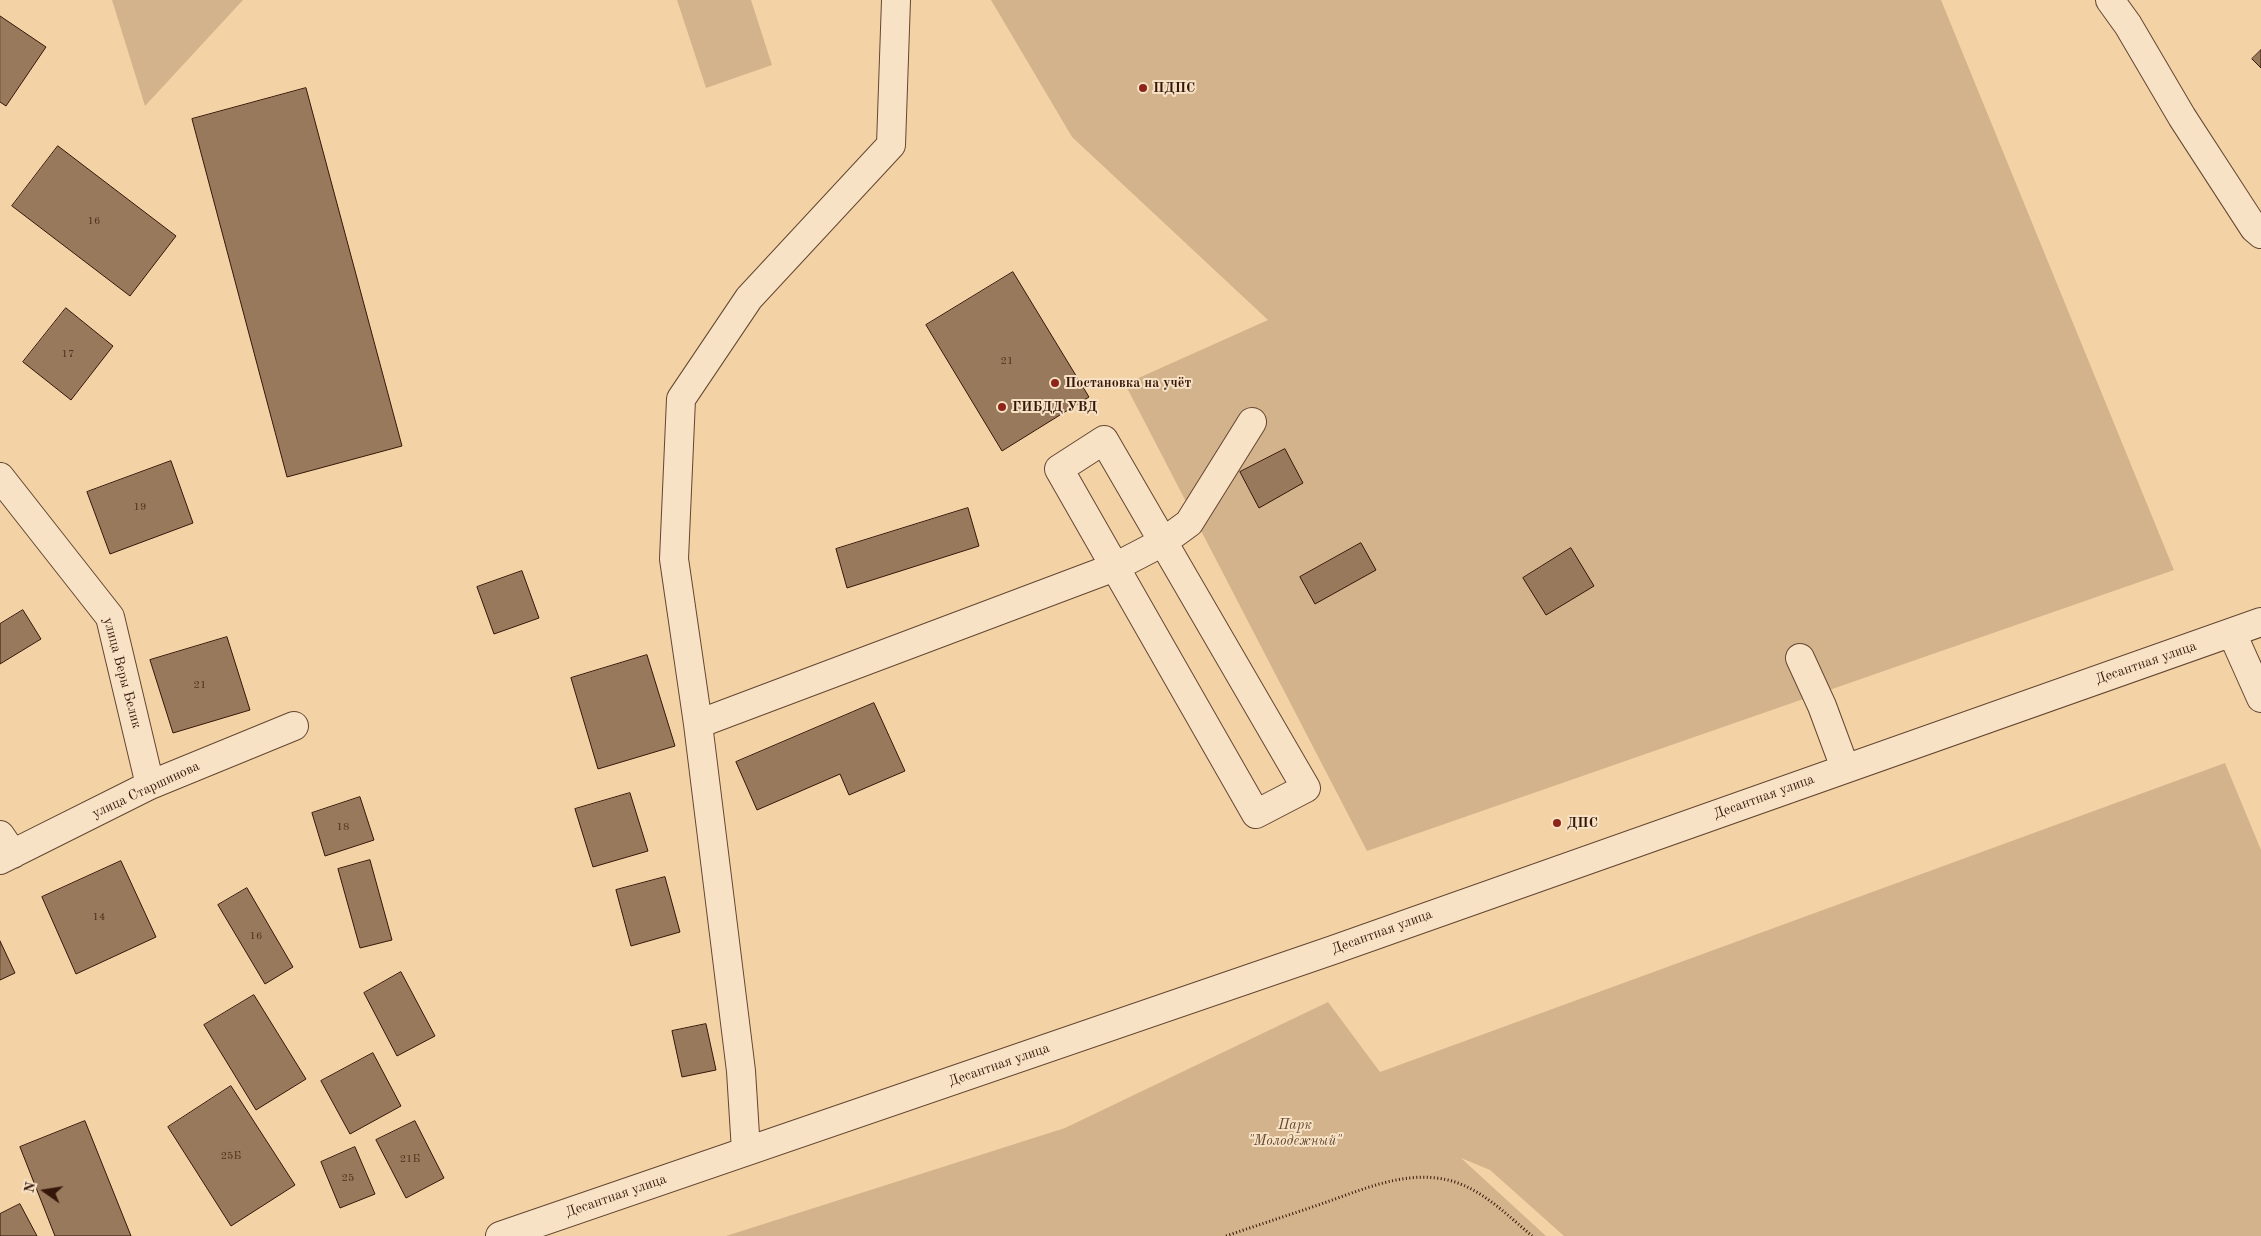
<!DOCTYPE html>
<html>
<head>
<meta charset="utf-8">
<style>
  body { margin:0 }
  #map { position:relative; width:2261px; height:1236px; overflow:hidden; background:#f3d3a6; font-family:"Old Standard TT",serif }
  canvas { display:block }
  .north { position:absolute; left:20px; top:1166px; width:50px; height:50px; -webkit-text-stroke:4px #f7e2c5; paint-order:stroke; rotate:283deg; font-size:14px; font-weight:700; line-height:20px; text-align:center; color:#35170a }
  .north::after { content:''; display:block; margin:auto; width:18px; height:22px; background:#35170a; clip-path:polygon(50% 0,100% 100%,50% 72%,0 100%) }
</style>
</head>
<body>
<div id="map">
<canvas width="2261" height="1236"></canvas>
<div class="north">N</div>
</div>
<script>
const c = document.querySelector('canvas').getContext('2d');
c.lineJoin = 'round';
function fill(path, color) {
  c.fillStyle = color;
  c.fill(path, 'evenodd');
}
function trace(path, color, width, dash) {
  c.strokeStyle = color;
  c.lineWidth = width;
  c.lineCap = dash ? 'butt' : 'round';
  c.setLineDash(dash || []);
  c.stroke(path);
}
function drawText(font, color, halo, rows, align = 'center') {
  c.font = font + ' "Old Standard TT",serif';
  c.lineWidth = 4;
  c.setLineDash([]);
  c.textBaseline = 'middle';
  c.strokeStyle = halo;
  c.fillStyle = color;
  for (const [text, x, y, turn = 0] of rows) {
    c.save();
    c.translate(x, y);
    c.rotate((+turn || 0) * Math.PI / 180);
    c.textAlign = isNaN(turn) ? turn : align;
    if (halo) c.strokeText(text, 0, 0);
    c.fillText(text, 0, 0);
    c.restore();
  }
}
fill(new Path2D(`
  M112 0H243L145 106Z
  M677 0H751L772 65 706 88Z
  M991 0H1941L2174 570 1367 851 1125 384 1268 320 1072 137Z
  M2225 763 2261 850V1236H1564L1490 1170 1461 1158 1546 1236H726L1065 1128 1328 1002 1380 1072Z`), '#d3b38b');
const building = new Path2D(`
  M0 16 46 47 6 106 0 102Z
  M2261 50V68L2252 59Z
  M306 88 402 446 287 477 192 119Z
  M58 146 176 236 130 296 12 206Z
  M1013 272 1089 397 1002 451 926 325Z
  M66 308 113 346 71 400 23 362Z
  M1285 449 1303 483 1259 508 1240 472Z
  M171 461 193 523 110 554 87 492Z
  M968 508 979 546 847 588 836 549Z
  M1361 543 1376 570 1315 604 1300 577Z
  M1571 548 1594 586 1546 615 1523 578Z
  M522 571 539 618 494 634 477 587Z
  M23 610 41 639 0 664V624Z
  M227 637 250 710 173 733 150 660Z
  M647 655 675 746 598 769 571 678Z
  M874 703 905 771 849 795 840 774 757 810 736 762Z
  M630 793 648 851 593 867 575 809Z
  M360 797 374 840 325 856 312 813Z
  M370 860 392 940 360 948 338 869Z
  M121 861 156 937 76 974 42 897Z
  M665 877 680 932 631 946 616 890Z
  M247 888 293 967 265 984 218 905Z
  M0 941 15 973 0 980Z
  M401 972 435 1036 397 1056 364 993Z
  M254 995 306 1079 256 1110 204 1025Z
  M706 1024 716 1070 682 1077 672 1031Z
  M373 1053 401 1106 350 1134 321 1081Z
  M231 1086 295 1185 231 1226 168 1127Z
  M85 1121 131 1236H55L20 1147Z
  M415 1121 444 1178 406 1198 376 1140Z
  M355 1147 375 1194 340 1208 321 1162Z
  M20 1204 37 1236H0V1214Z`);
fill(building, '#98795b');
trace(building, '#35170a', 1);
const minor = new Path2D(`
  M2110 0 2128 25 2182 117 2254 228 2261 234
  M1104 440 1306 788 1256 814 1059 469Z
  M0 477 110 617 150 785
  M2232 633 2261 698
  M1800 658 1822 706 1845 768
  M698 724 1115 567 1163 542 1189 523 1252 422
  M0 835 13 854
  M0 860 150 785 294 726
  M746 1151 741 1071 698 724 674 559 681 399 749 298 891 145 896 0
  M500 1236 1333 950 2261 622`);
trace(minor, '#644631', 30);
trace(new Path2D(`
  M1226 1236C1258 1225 1289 1215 1321 1204 1359 1191 1402 1171 1443 1179 1478 1185 1506 1214 1532 1236`), '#35170a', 3, [1, 2.5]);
trace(minor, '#f7e2c5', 28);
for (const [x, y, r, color] of [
  [1143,88,5,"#8f2418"],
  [1055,383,5,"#8f2418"],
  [1002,407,5,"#8f2418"],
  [1557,823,5,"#8f2418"]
]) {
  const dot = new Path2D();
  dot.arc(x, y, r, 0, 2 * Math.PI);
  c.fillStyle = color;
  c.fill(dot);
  trace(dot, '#f7e2c5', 2);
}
drawText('11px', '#4e301e', null, [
  ["16",94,221],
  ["17",68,354],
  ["21",1007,361],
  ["19",140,507],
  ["21",200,685],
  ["18",343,827],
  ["14",99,917],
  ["16",256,936],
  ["25Б",231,1156],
  ["21Б",410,1159],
  ["25",348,1178]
]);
drawText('bold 14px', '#35170a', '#f7e2c5', [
  ["ПДПС",1153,88],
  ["Постановка на учёт",1065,383],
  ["ГИБДД УВД",1012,407],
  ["ДПС",1567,823]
], 'left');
drawText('14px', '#35170a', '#f7e2c5', [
  ["Десантная улица",2146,663,-19],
  ["улица Веры Белик",122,673,75],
  ["улица Старшинова",146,790,-25],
  ["Десантная улица",1764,797,-20],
  ["Десантная улица",1382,932,-20],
  ["Десантная улица",999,1065,-19],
  ["Десантная улица",616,1196,-19]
]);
drawText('italic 14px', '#644631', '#f7e2c5', [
  ["Парк",1295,1125],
  ["\"Молодежный\"",1295,1141]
]);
</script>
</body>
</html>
